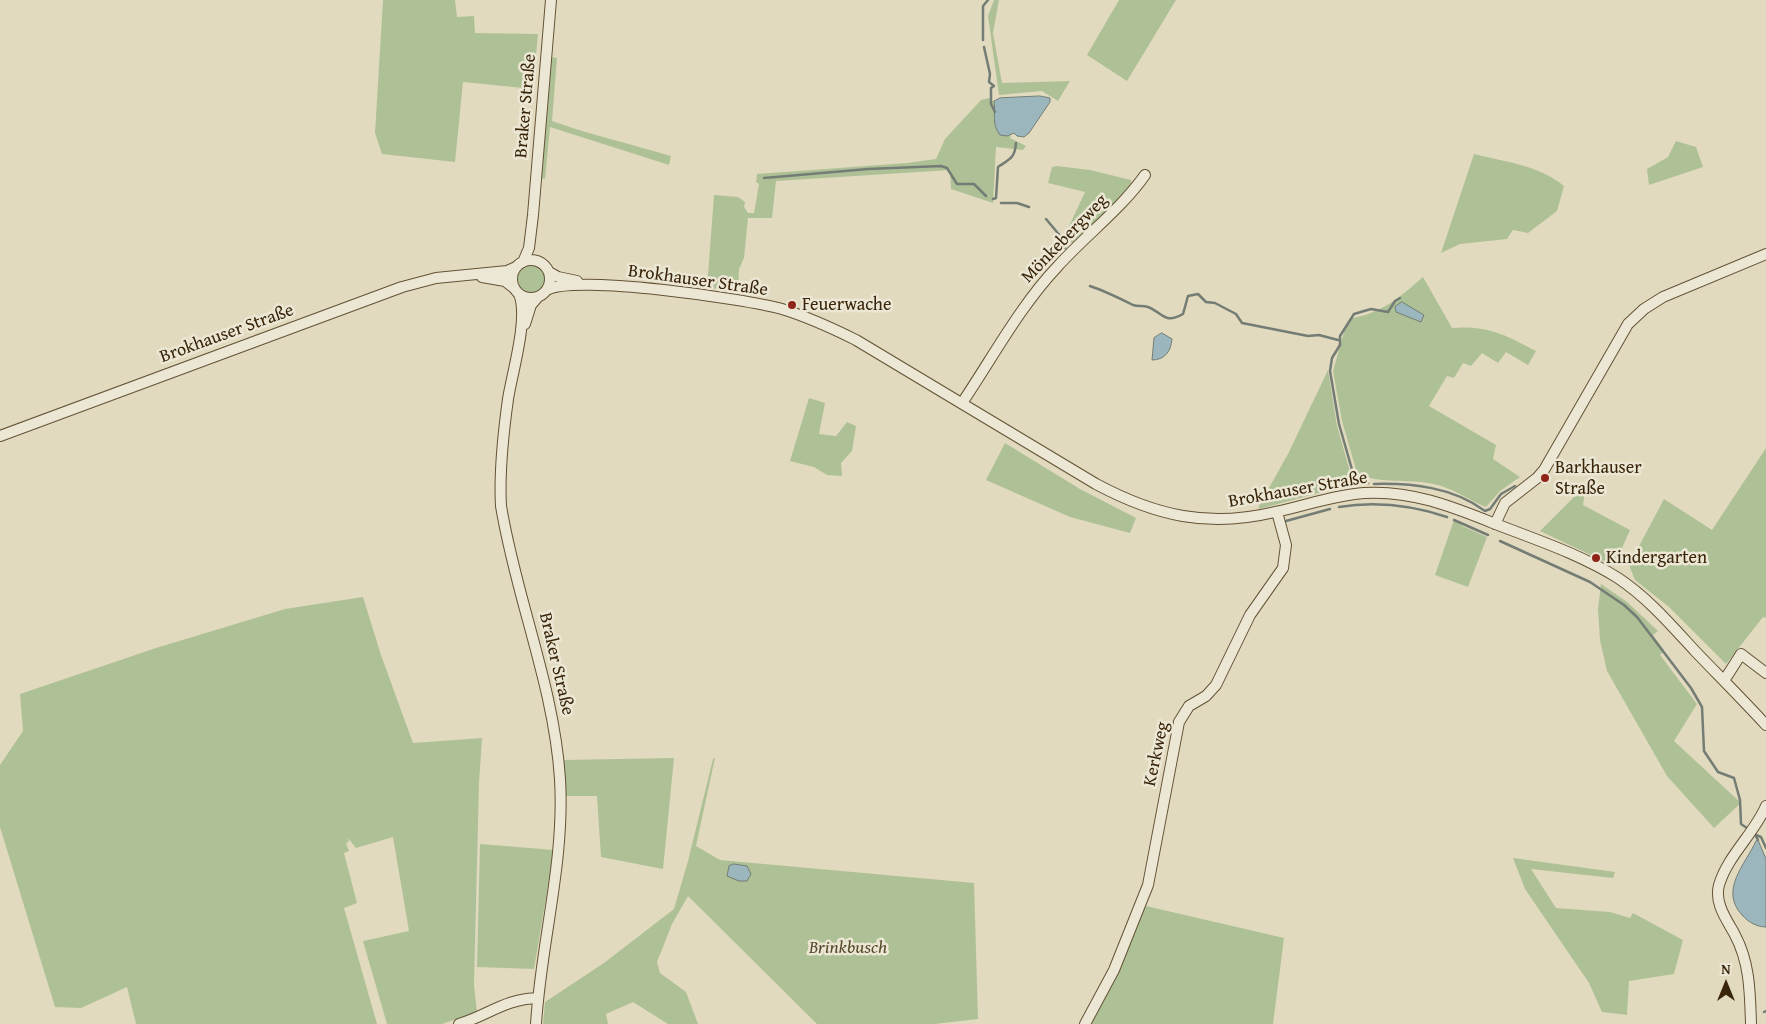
<!DOCTYPE html>
<html>
<head>
<meta charset="utf-8">
<style>
  body { margin:0 }
  #map { position:relative; width:1766px; height:1024px; overflow:hidden; background:#e2dabe; font-family:"Gentium Book Plus",serif }
  canvas { display:block }
  .north { position:absolute; left:1701px; top:959px; width:50px; height:50px; -webkit-text-stroke:4px #ece7d5; paint-order:stroke; rotate:0deg; font-size:14px; font-weight:700; line-height:20px; text-align:center; color:#392509 }
  .north::after { content:''; display:block; margin:auto; width:18px; height:22px; background:#392509; clip-path:polygon(50% 0,100% 100%,50% 72%,0 100%) }
</style>
</head>
<body>
<div id="map">
<canvas width="1766" height="1024"></canvas>
<div class="north">N</div>
</div>
<script>
const c = document.querySelector('canvas').getContext('2d');
c.lineJoin = 'round';
function fill(path, color) {
  c.fillStyle = color;
  c.fill(path, 'evenodd');
}
function trace(path, color, width, dash) {
  c.strokeStyle = color;
  c.lineWidth = width;
  c.lineCap = dash ? 'butt' : 'round';
  c.setLineDash(dash || []);
  c.stroke(path);
}
function drawText(font, color, halo, rows, align = 'center') {
  c.font = font + ' "Gentium Book Plus",serif';
  c.lineWidth = 5;
  c.setLineDash([]);
  c.textBaseline = 'middle';
  c.strokeStyle = halo;
  c.fillStyle = color;
  for (const [text, x, y, turn = 0] of rows) {
    c.save();
    c.translate(x, y);
    c.rotate((+turn || 0) * Math.PI / 180);
    c.textAlign = isNaN(turn) ? turn : align;
    if (halo) c.strokeText(text, 0, 0);
    c.fillText(text, 0, 0);
    c.restore();
  }
}
fill(new Path2D(`
  M383 0H455L457 17 474 16 475 33 538 34 533 89 463 82 455 162 382 154 375 133Z
  M994 0H999L993 33 1002 83 1070 81 1058 101 1042 91 999 95 988 16Z
  M1119 0H1176L1127 81 1087 55Z
  M551 57 557 58 552 121C591 135 631 144 671 156L669 165 550 127 545 179 540 178Z
  M989 98 998 105 1013 128 1010 138 1026 146 1023 150 996 147 993 203 951 189 950 170 776 181 772 218H748L744 258 739 269 738 290 707 288 714 195 738 197 745 202 744 207 748 213H754L759 184 756 182 757 174 907 163 936 159 945 139 981 100Z
  M1676 141 1696 147 1703 167 1649 185 1647 169 1668 157Z
  M1474 154C1505 162 1539 165 1564 186L1557 211 1528 233 1513 230 1507 239 1460 244 1441 253Z
  M1057 166 1090 170 1131 180 1132 187 1074 244 1064 237 1085 192 1048 183 1052 167Z
  M518 279a14 14 0 1 1 28 0a14 14 0 1 1-28 0Z
  M1423 277 1452 328C1487 325 1506 335 1536 351L1528 365 1506 352 1498 363 1482 353 1471 366 1463 363 1454 378 1447 376 1429 406 1496 445 1493 459 1520 477 1500 491 1486 507C1469 500 1451 487 1433 484 1406 478 1381 485 1357 473L1342 421 1333 371 1344 332 1350 319C1383 312 1398 299 1423 277Z
  M1328 370 1337 426 1351 475 1364 484 1337 488 1259 509V506L1289 452Z
  M809 398 825 403 819 434 836 436 847 422 856 426 852 451 841 463 842 476 827 475 814 467 790 461Z
  M1005 443 1080 489 1136 518 1130 533 1070 517 986 480Z
  M1766 448V618L1763 617 1726 664 1669 607 1635 580 1629 565 1664 499 1712 530Z
  M1586 485 1583 505 1630 530 1614 566 1540 531Z
  M1454 520 1461 523 1462 526 1487 537 1468 587 1435 575Z
  M1601 584 1627 602 1658 631 1653 635 1664 650 1660 655 1697 704 1674 741 1741 803 1714 828 1667 776 1607 671 1600 640 1598 609Z
  M363 597 381 655 413 743 482 738 479 783 474 985 477 1012 442 1024H387L363 941 409 931 393 837 356 848 348 838 349 842 346 843 349 851 344 853 357 903 344 908 377 1024H136L127 987 81 1008 55 1007 0 827V765L23 731 20 694 156 648 285 609Z
  M674 758 663 869 601 857 597 796H566L563 760Z
  M715 758 696 846 720 860 974 883 978 1019 935 1024H817L688 896 672 924 657 962 660 973 686 992 698 1024H668L633 1002 606 1014 608 1024H543L545 1002 604 963 674 909 688 861 713 759Z
  M480 844 554 850 534 969 477 967Z
  M1513 858 1615 872 1613 878 1531 869 1556 908 1610 912 1630 918 1633 913 1683 940 1674 974 1629 981 1627 1015 1602 1012 1589 983 1525 889Z
  M1146 906 1284 938 1273 1024H1084Z`), '#aec196');
const water = new Path2D(`
  M1040 96 1050 98V102L1029 133 1024 137 1017 136 1014 133 1007 136 1000 135C991 123 996 114 994 101L1000 98Z
  M1402 302 1424 315 1421 322 1396 312 1395 307Z
  M1162 333 1172 339C1171 351 1165 360 1152 360L1154 338Z
  M1758 840 1766 859V927C1757 927 1748 922 1742 915 1719 890 1745 865 1756 841Z
  M734 864 747 866 751 874 747 881H739L727 876 729 866Z`);
fill(water, '#9bb7bd');
trace(water, '#747d75', 1);
trace(new Path2D(`
  M983 40V6L988 0
  M984 47 990 74 989 82 994 86 991 88V104L995 112
  M764 178 868 169 941 166 947 168 957 184H974L986 196
  M993 199 996 198 998 167C1010 159 1015 158 1016 143
  M1001 203H1017L1029 207
  M1046 219 1062 238 1065 248
  M1090 286C1105 291 1119 298 1133 305 1138 307 1143 305 1148 307 1162 312 1164 325 1183 314L1188 296 1198 294 1206 302 1215 303 1236 314 1242 323 1308 336 1319 335 1338 340
  M1368 483 1353 473 1339 424 1330 371 1332 358 1340 345V336L1354 314 1371 309 1388 312 1395 301 1400 298
  M1374 484C1412 483 1453 487 1485 511L1490 509 1501 494 1515 486
  M1339 507C1376 501 1411 505 1447 517
  M1454 520 1488 535
  M1286 521 1330 509
  M1500 541 1590 582 1624 605 1637 617 1691 688 1702 707 1704 751 1718 772 1734 778 1740 800 1741 824 1750 830
  M1754 833 1758 840
  M1756 835 1761 837 1766 848
  M1764 1012 1766 1011`), '#747d75', 2.5);
const minor = new Path2D(`
  M512 279a19 19 0 1 1 38 0a19 19 0 1 1-38 0Z
  M523 262 529 248 533 215 551 0
  M549 272 558 277 577 281
  M482 277 505 281 514 288
  M547 290C574 274 747 299 782 309 808 317 832 328 856 340L1096 484C1156 516 1208 528 1275 512 1305 506 1333 495 1364 493 1410 490 1451 506 1493 523 1534 539 1580 554 1618 578 1648 598 1671 625 1695 651 1719 676 1743 700 1766 725
  M519 294C529 318 512 373 508 399 503 435 499 471 501 506 516 598 554 686 560 779 565 862 541 942 536 1024
  M525 324 531 305 537 298
  M962 403C993 357 1020 306 1058 266 1086 235 1121 209 1145 175
  M0 436 402 287 436 278 507 271 516 267
  M1495 524 1505 503 1537 478 1544 470 1628 324 1644 309 1663 297 1766 254
  M1722 679 1727 676 1741 654 1766 673
  M459 1024C489 1015 504 999 538 998
  M1085 1024 1114 970 1148 885 1179 722 1189 706 1206 696 1216 685 1250 615 1283 568 1286 545 1277 512
  M1751 1024C1750 993 1750 963 1735 935 1727 920 1714 903 1719 885 1728 855 1754 834 1766 806`);
trace(minor, '#635236', 12);
trace(minor, '#ece7d5', 10);
for (const [x, y, r, color] of [
  [792,305,5,"#8f2418"],
  [1545,478,5,"#8f2418"],
  [1596,558,5,"#8f2418"]
]) {
  const dot = new Path2D();
  dot.arc(x, y, r, 0, 2 * Math.PI);
  c.fillStyle = color;
  c.fill(dot);
  trace(dot, '#ece7d5', 2);
}
drawText('18px', '#392509', '#ece7d5', [
  ["Braker Straße",526,106,-85],
  ["Mönkebergweg",1065,239,-46],
  ["Brokhauser Straße",698,281,8],
  ["Brokhauser Straße",227,334,-20],
  ["Brokhauser Straße",1298,490,-10],
  ["Braker Straße",556,664,77],
  ["Kerkweg",1157,754,-78]
]);
drawText('18px', '#392509', '#ece7d5', [
  ["Feuerwache",802,305],
  ["Barkhauser",1555,468],
  ["Straße",1555,489],
  ["Kindergarten",1606,558]
], 'left');
drawText('italic 18px', '#564c2c', '#ece7d5', [
  ["Brinkbusch",848,948]
]);
</script>
</body>
</html>
